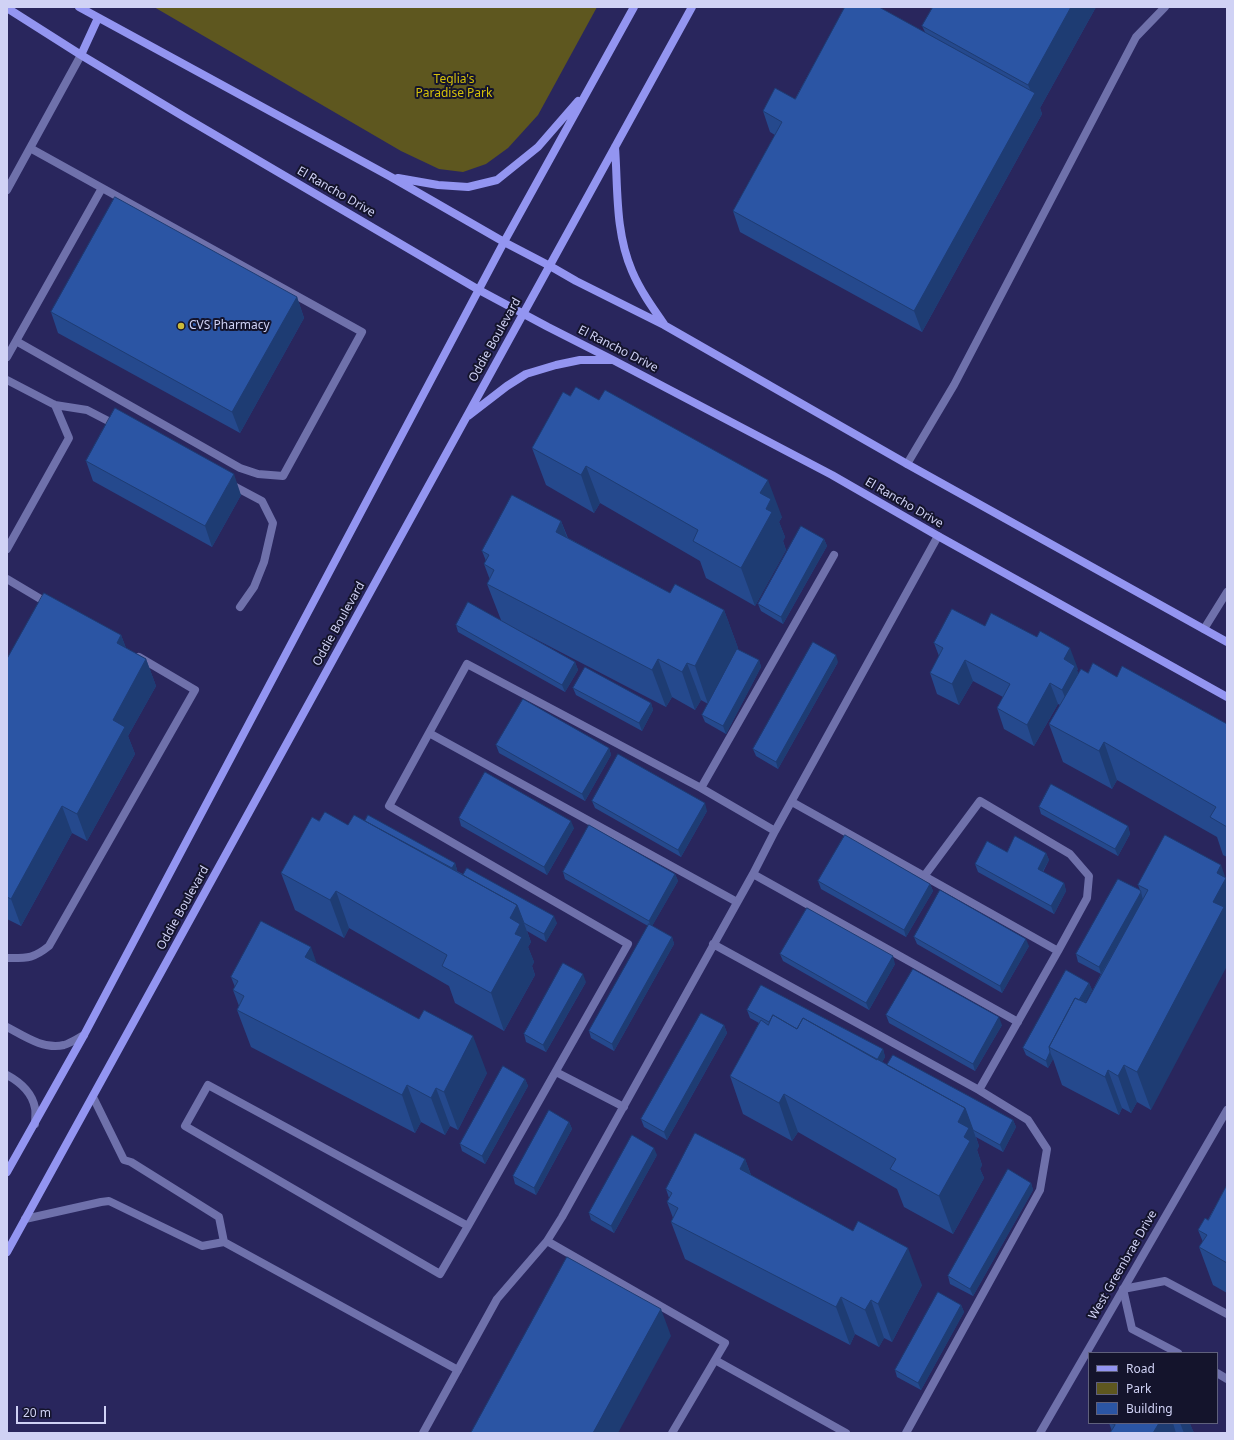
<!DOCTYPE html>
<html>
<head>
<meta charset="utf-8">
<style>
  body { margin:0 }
  #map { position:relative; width:1234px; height:1440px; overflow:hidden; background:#29265d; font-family:"Noto Sans",sans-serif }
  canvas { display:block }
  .frame { position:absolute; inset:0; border:8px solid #d0d2f5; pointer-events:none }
  .legend { position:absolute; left:1088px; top:1352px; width:130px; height:72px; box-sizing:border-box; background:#14142c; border:1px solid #5f607c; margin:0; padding:5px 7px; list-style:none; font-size:12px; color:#d0d2f5 }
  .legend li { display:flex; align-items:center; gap:8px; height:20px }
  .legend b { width:20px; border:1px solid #5f607c }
  .scale { position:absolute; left:16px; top:1406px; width:90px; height:18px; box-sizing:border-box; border:2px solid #d0d2f5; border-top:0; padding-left:5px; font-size:12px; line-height:14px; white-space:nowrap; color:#d0d2f5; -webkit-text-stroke:3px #14142c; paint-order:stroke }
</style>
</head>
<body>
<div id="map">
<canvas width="1234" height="1440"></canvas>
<div class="frame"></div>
<ul class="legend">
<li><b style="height:5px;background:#9395f1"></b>Road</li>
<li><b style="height:11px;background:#5e571f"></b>Park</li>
<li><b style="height:11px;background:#2b55a4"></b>Building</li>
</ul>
<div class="scale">20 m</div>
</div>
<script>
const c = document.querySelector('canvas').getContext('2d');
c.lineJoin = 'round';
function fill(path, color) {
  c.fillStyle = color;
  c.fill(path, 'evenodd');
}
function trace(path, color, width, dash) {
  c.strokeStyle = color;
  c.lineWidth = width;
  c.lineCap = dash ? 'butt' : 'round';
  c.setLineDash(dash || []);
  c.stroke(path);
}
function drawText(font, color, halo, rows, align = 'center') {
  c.font = font + ' "Noto Sans",sans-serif';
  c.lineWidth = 4;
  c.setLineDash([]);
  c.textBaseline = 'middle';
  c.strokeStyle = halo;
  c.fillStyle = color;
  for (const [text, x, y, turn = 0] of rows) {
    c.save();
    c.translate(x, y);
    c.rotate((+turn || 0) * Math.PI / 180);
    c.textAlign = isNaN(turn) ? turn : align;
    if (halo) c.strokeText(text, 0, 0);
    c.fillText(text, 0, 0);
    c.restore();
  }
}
fill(new Path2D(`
  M154 7H597L538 115 508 148 486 164 463 172 439 169 401 151Z`), '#5e571f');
trace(new Path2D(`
  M7 190 81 55
  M16 341 240 468 258 474 283 476 362 332 30 148
  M7 357 102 188
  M7 380 55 405 87 410 116 425
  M907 464 954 385 1136 37 1165 7
  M230 484 262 501 273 523 264 562 254 587 240 607
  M7 549 69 438 55 405
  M7 579 49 604
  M1204 629 1227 592
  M429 733 389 806 628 944 468 1226
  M701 788 467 664 429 733 737 902
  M775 831 701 788 834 555
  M753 874 1018 1022
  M925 875 980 801 1070 854 1089 876 1087 898 1058 951
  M713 944 979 1090 1058 951 792 802
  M7 958C27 958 33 959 49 946L195 690 139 657
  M7 1027C24 1036 44 1050 64 1045 71 1043 78 1038 84 1035
  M556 1072 624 1107
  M7 1075C20 1082 32 1092 35 1108 36 1112 35 1119 35 1124
  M208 1085 468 1226 440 1274 185 1126Z
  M25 1219 101 1202 109 1201 202 1246 224 1242 219 1217 131 1162 124 1160 93 1097
  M547 1241 725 1343 672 1433
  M224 1242 458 1370
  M715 1360 846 1433
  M423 1433 497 1299 547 1241 562 1217 753 874 775 831 938 536
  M906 1433 1040 1190 1047 1149 1028 1120 979 1090`), '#6f71ab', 8);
trace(new Path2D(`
  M1178 1353 1132 1329 1123 1289 1165 1281 1227 1314
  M1217 1373 1227 1379`), '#6f71ab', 8);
trace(new Path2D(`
  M1040 1433 1227 1110`), '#6f71ab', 8);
trace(new Path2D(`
  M79 7 391 177 504 242 550 266 576 281 664 325 907 464 1227 642
  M7 8 81 55 186 118 479 290 548 327 613 360 832 475 938 536 1227 697
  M81 55 98 18
  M615 147C618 188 615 232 632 271 640 290 652 307 664 324
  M398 178 438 185 468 187 497 180 538 147 578 101
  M468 416 507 386 526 374 556 365 580 360H611
  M7 1172 84 1035 504 242 634 7
  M7 1252 692 7`), '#9395f1', 8);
fill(new Path2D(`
  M1096 7 1040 108 1042 114 922 332 740 232 733 211 775 135 770 132 763 111 795 99 925 32 922 26Z
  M297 297 304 318 240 433 58 333 51 312Z
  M532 448 782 517 779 522 785 537 783 541 786 550 755 606 706 578 700 561 600 503 594 513 546 485Z
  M86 461 241 495 212 547 93 481Z
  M561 521 568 538 670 593 724 610 738 648 731 661 759 660 761 667 726 734 705 722 702 715 708 704 701 700 695 710 672 697 666 707 522 632 575 662 578 670 565 692 458 632 456 625 501 620 487 584 490 580 484 564 486 561 482 551Z
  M824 539 827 546 783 624 761 611 758 604Z
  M985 626 1078 669 1077 670 1078 674 1088 673 1117 677 1227 724V857L1223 855 1217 837 1117 780 1112 789 1063 762 1049 724 1060 705 1058 704 1034 746 1004 729 997 708 1003 697 973 681 959 705 937 694 930 673 939 656 934 643Z
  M121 635 126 648 146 659 156 686 128 736 135 754 87 841 72 833 21 926 7 919V659Z
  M838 662 778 769 756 756 753 749Z
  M573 688 651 703 653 710 642 731 576 695Z
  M496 745 609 748 611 755 585 801 499 753Z
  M592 801 707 811 681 857 595 808Z
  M1039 807 1128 826 1130 834 1118 856 1041 814Z
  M459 818 574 828 547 875 461 826Z
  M319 821 348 825 455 863 457 870V871L557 923 546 942 527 931 531 942 528 947 534 962 532 966 535 975 504 1031 455 1003 449 986 349 928 344 938 295 910 281 873Z
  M1165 835 1151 1110 1137 1102 1131 1113 1122 1108 1119 1115 1062 1085 1053 1059 1048 1068 1026 1055 1023 1048 1089 983 1092 990 1085 1003H1086L1101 974 1078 962 1076 954 1140 890 1138 885Z
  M1007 852 1046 853 1049 860 1043 872 1064 883 1066 891 1054 914 978 872 975 864Z
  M563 872 675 874 678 881 652 926 672 937 674 944 614 1051 591 1038 589 1031 648 926 565 879Z
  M818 881 930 884 933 891 906 937 821 889Z
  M914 937 1029 946 1002 993 917 944Z
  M780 954 895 964 869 1010 783 961Z
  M317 964 487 1073 458 1130 450 1126 445 1135 421 1122 415 1133 251 1047 237 1010 239 1006 233 990 235 987 231 977Z
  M586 982 546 1052 526 1042 524 1034Z
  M747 1010 883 1049 885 1057 882 1062 887 1065 1013 1120 1016 1127 1003 1152 976 1137 979 1146 977 1150 982 1165 980 1169 984 1178 953 1234 904 1207 897 1189 798 1132 792 1141 743 1114 730 1076 759 1023 750 1018Z
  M886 1015 1002 1025 975 1071 889 1023Z
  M724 1025 727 1033 667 1140 644 1127 641 1119Z
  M525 1079 528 1086 485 1164 462 1151 460 1144Z
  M569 1122 572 1129 536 1195 515 1184 513 1176Z
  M657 1155 614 1233 591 1220 589 1213Z
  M745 1159 751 1175 922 1285 892 1342 884 1338 879 1347 855 1334 850 1345 685 1259 671 1222 673 1218 667 1202 669 1198 666 1189Z
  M1031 1183 1033 1190 973 1296 950 1284 948 1276Z
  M1227 1185V1293L1213 1285 1199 1247 1203 1242 1198 1230 1208 1220Z
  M961 1305 964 1312 921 1390 897 1377 895 1370Z
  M1109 1423H1191L1190 1424 1194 1433H1110L1112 1431Z`), '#25498d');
fill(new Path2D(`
  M1071 7H1096L1040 108 1042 114 922 332 914 311 1033 96 1028 85Z
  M297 297 304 318 240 433 232 412Z
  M586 466 600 503 594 513 581 475Z
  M234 474 241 495 212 547 205 526Z
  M768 480 782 517 779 522 785 537 783 541 786 550 755 606 741 568 760 493Z
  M561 521 575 559 556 532Z
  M824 539 827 546 783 624 781 617Z
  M724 610 738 648 708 704 695 666Z
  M121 635 131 662 117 643Z
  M1070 648 1078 669 1077 670 1083 687 1070 710 1062 690 1064 659Z
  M836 655 838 662 778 769 776 762Z
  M146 659 156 686 128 736 135 754 87 841 77 814 113 720Z
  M658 659 672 697 666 707 652 670Z
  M759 660 761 667 726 734 723 726Z
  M965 660 973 681 959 705 952 684Z
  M575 662 578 670 565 692 562 685Z
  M687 663 701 700 695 710 682 672Z
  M1050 683 1058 704 1034 746 1027 725Z
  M651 703 653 710 642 731 639 723Z
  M1104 742 1117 780 1112 789 1099 751Z
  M609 748 611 755 585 801 582 794Z
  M705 803 707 811 681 857 678 850Z
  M62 806 72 833 21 926 11 899Z
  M571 821 574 828 547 875 544 867Z
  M1128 826 1130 834 1118 856 1115 849Z
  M1046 853 1049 860 1040 876 1038 869Z
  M455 863 457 870 448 888 445 880Z
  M1221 865 1226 879V878L1227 880V966L1151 1110 1137 1072 1213 902 1217 873Z
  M675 874 678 881 651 928 649 921Z
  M1064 883 1066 891 1054 914 1051 906Z
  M930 884 933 891 906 937 904 930Z
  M336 891 349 928 344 938 330 900Z
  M1141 892 1143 900 1101 974 1099 967Z
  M517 905 531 942 528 947 534 962 532 966 535 975 504 1031 491 993 510 918Z
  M554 916 557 923 546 942 544 934Z
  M672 937 674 944 614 1051 612 1044Z
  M1026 939 1029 946 1002 993 1000 986Z
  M311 947 324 984 305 957Z
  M893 956 895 964 869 1010 866 1003Z
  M583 974 586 982 546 1052 543 1045Z
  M1089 983 1092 990 1057 1052 1052 1049Z
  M999 1017 1002 1025 975 1071 973 1064Z
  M724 1025 727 1033 667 1140 664 1132Z
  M473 1036 487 1073 458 1130 444 1092Z
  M883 1049 885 1057 872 1082 869 1075Z
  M1050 1052 1053 1059 1048 1068 1046 1061Z
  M1124 1065 1137 1102 1131 1113 1118 1076Z
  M1108 1070 1122 1108 1119 1115 1105 1077Z
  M525 1079 528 1086 485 1164 482 1156Z
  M407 1085 421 1122 415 1133 402 1095Z
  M436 1088 450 1126 445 1135 431 1098Z
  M784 1094 798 1132 792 1141 779 1103Z
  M965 1108 979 1146 977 1150 982 1165 980 1169 984 1178 953 1234 939 1196 958 1122Z
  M1013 1120 1016 1127 1003 1152 1000 1145Z
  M569 1122 572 1129 536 1195 534 1188Z
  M654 1148 657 1155 614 1233 611 1226Z
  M745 1159 759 1197 740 1169Z
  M1031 1183 1033 1190 973 1296 970 1289Z
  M908 1248 922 1285 892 1342 878 1304Z
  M841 1297 855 1334 850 1345 836 1307Z
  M871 1300 884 1338 879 1347 865 1310Z
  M961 1305 964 1312 921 1390 918 1383Z
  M661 1309 671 1336 618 1433H593Z
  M1159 1423H1173L1176 1433H1153Z
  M1180 1423H1191L1190 1424 1194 1433H1184Z`), '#1e3c73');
const building = new Path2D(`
  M845 7H879L1035 93 914 311 733 211 782 122 763 111 775 88 795 99Z
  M933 7H1071L1028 85 922 26Z
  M115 197 297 297 232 412 51 312Z
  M576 387 599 400 605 390 768 480 760 493 771 499 766 509 772 512 741 568 693 541 698 530 586 466 581 475 532 448 563 392 570 396Z
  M115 408 234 474 205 526 86 461Z
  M512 495 561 521 556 532 670 593 675 584 724 610 695 666 687 663 682 672 658 659 652 670 487 584 494 570 484 564 489 555 482 551Z
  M801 526 824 539 781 617 758 604Z
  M44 593 121 635 117 643 146 659 113 720 125 727 77 814 62 806 11 899 7 897V659Z
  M468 602 575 662 562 685 456 625Z
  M952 609 985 626 991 613 1037 637 1040 631 1070 648 1064 659 1075 666 1062 690 1050 683 1027 725 997 708 1010 684 965 660 952 684 930 673 943 648 934 643Z
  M813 642 836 655 776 762 753 749Z
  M737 649 759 660 723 726 702 715Z
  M1093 663 1117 677 1122 666 1227 724V827L1210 817 1216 807 1104 742 1099 751 1049 724 1081 669 1088 673Z
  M585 667 651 703 639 723 573 688Z
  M523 699 609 748 582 794 496 745Z
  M618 754 705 803 678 850 592 801Z
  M485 772 571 821 544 867 459 818Z
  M1051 784 1128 826 1115 849 1039 807Z
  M325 812 348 825 354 815 517 905 510 918 520 924 515 934 522 937 491 993 442 966 447 955 336 891 330 900 281 873 312 817 319 821Z
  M368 815 455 863 452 868 365 821Z
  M589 825 675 874 649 921 563 872Z
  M845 835 930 884 904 930 818 881Z
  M1165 835 1221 865 1217 873 1226 878 1213 902 1224 907 1137 1072 1124 1065 1118 1076 1108 1070 1105 1077 1049 1047 1075 998 1086 1003 1148 890 1138 885Z
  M1015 836 1046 853 1038 869 1064 883 1051 906 975 864 987 841 1007 852Z
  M467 868 554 916 544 934 524 923 517 905 463 875Z
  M1118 879 1140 890 1141 892 1099 967 1076 954Z
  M940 890 1026 939 1000 986 914 937Z
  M807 908 893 956 866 1003 780 954Z
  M261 921 311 947 305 957 419 1019 424 1010 473 1036 444 1092 436 1088 431 1098 407 1085 402 1095 237 1010 244 996 233 990 238 981 231 977Z
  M649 924 672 937 612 1044 589 1031Z
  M563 963 583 974 543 1045 524 1034Z
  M913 969 999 1017 973 1064 886 1015Z
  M1066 970 1089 983 1079 1000 1075 998 1049 1047 1050 1052 1046 1061 1023 1048Z
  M761 985 883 1049 877 1060 803 1018 797 1029 773 1015 769 1022 747 1010Z
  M701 1013 724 1025 664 1132 641 1119Z
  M773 1015 797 1029 803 1018 965 1108 958 1122 969 1128 964 1137 970 1141 939 1196 890 1169 896 1159 784 1094 779 1103 730 1076 761 1020 768 1025Z
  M893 1055 1013 1120 1000 1145 973 1130 965 1108 887 1065Z
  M503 1066 525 1079 482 1156 460 1144Z
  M549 1110 569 1122 534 1188 513 1176Z
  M695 1133 745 1159 740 1169 853 1231 858 1221 908 1248 878 1304 871 1300 865 1310 841 1297 836 1307 671 1222 678 1208 667 1202 672 1193 666 1189Z
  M632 1135 654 1148 611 1226 589 1213Z
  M1008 1169 1031 1183 970 1289 948 1276Z
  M1227 1185V1263L1199 1247 1207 1235 1198 1230 1205 1218 1208 1220Z
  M567 1257 661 1309 593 1433H471Z
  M938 1292 961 1305 918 1383 895 1370Z
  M1110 1423H1159L1153 1433H1110L1115 1425Z`);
fill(building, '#2b55a4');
trace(building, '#1e3c73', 1);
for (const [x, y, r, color] of [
  [181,326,4,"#cbba39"]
]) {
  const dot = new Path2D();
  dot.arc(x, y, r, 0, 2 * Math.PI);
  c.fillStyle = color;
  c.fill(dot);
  trace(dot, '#14142c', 1.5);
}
drawText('12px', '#d5c10a', '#14142c', [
  ["Teglia's",454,80],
  ["Paradise Park",454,94]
]);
drawText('12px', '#d0d2f5', '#14142c', [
  ["El Rancho Drive",336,192,30],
  ["Oddie Boulevard",495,340,-61],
  ["El Rancho Drive",618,349,27],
  ["El Rancho Drive",904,503,30],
  ["Oddie Boulevard",339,624,-61],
  ["Oddie Boulevard",183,908,-61],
  ["West Greenbrae Drive",1123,1265,-60]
]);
drawText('12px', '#d0d2f5', '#14142c', [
  ["CVS Pharmacy",189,326]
], 'left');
</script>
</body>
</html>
